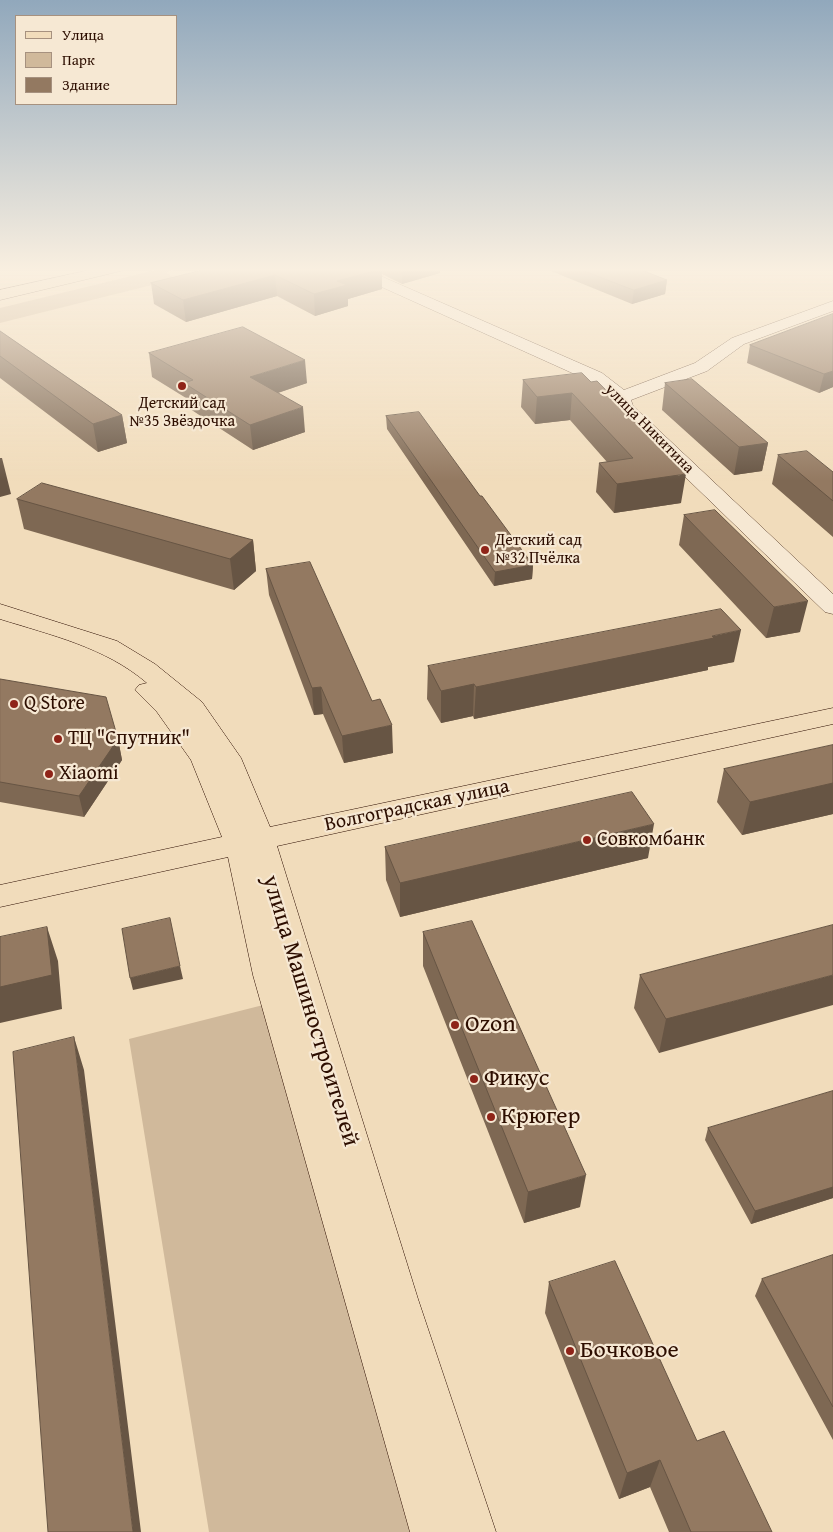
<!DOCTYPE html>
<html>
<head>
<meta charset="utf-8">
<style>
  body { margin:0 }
  #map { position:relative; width:833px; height:1532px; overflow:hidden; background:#f1dcbb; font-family:"Gentium Book Plus",serif }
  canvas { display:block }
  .legend { position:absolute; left:15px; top:15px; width:162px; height:90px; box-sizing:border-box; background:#f6e8d3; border:1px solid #a6917f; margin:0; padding:6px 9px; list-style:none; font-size:15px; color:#2d0e00 }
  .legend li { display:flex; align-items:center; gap:10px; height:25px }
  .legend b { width:25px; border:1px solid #a6917f }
</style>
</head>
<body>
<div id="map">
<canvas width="833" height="1532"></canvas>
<ul class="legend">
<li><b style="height:6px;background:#f1dcbb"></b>Улица</li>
<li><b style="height:14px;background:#d0b99b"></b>Парк</li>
<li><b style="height:14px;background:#937961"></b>Здание</li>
</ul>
</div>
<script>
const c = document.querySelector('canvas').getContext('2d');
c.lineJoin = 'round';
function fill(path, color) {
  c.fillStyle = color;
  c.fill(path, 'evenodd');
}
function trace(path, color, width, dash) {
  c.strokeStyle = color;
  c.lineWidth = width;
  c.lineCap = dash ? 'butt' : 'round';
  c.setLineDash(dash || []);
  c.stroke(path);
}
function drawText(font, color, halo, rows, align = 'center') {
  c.font = font + ' "Gentium Book Plus",serif';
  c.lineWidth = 4.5;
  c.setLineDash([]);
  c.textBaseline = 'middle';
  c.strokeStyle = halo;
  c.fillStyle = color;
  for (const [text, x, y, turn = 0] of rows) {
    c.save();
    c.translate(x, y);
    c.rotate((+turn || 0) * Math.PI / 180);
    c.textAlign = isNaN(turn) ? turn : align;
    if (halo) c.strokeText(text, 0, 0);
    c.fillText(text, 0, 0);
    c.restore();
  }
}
fill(new Path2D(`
  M168 267H187L165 272 176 279 0 323V308Z
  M279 1001 430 1532H209L129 1039Z`), '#d0b99b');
const minor = new Path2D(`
  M342 267H360L602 373 624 390 695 363 732 338 833 301V311L744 344 707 371 631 400 633 406 833 594V614L825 612 618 412 613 399 590 381 344 270Z`);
const major = new Path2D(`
  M103 267H127L125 270 0 300V290Z
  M0 604 117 641 155 664 202 702 241 758 270 827 833 708V724L277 846 418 1299 496 1532H410L253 975 228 857 0 907V885L222 837 191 760 157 712 135 690 139 685 147 683C105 647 51 635 0 619Z`);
trace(minor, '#5e422f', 1);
trace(major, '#2d0e00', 1);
fill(minor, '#f6e8d3');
fill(major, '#f1dcbb');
fill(new Path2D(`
  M215 267H440V273L402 284 382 274V289L348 299V306L315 316 277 296 186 322 154 304 151 283Z
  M546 267H658L645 271 667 280 665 294 632 304 546 269Z
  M833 314V387L819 393 747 363 750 345Z
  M0 331 122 415 127 443 98 452 0 378Z
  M149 353 307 383 278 393 305 432 253 450 187 407 186 398 152 377Z
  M523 380 591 382 677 462V465L681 503 614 513 596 492 599 463 607 462 570 420 535 424 521 407Z
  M665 383 768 443 762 471 734 475 662 410Z
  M386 416 480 496 533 565 532 579 494 586 387 429Z
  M778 455 833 472V537L772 484Z
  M17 499 253 540 256 571 234 590 24 529Z
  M684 515 800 632 766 638 679 545Z
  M266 569 372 701 393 753 344 763 323 714 314 715 269 595Z
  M734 662 708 667V670L474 719 473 716 441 723 427 699 428 666Z
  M0 679 118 739 122 760 84 817 0 802Z
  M833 745V814L742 835 717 802 724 769Z
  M385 847 648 858 400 917 386 880Z
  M833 925 659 1053 634 1008 640 975Z
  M423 932 580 1207 524 1223 423 966Z
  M833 1091V1198L751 1224 705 1140 708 1128Z
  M833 1255V1440L755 1296 762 1279Z
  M549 1282 697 1441 772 1532H669L650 1487 619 1499 545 1313Z`), '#7e6853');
fill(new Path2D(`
  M402 267H440V273L402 284Z
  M625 267H658L624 278Z
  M382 269V289L348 299V306L315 316 314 294 337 281Z
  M275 275 277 296 186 322 183 300Z
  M667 280 665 294 632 304 634 290Z
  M305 360 307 383 253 401 250 377Z
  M833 371V387L819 393 824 374Z
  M572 393 570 420 535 424 537 397Z
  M303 407 305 432 253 450 250 425Z
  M122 415 127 443 98 452 93 424Z
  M768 443 762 471 734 475 739 447Z
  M0 458H2L11 494 0 497Z
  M677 462 675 476 686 474 681 503 614 513 617 484 674 463Z
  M253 540 256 571 234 590 230 559Z
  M533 565 532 579 494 586 495 572Z
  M808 601 800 632 766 638 774 607Z
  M741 630 734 662 708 667V670L474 719 476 687Z
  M474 684 473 716 441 723V691Z
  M321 687 323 714 314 715 312 688Z
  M392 725 393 753 344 763 342 736Z
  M118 739 122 760 84 817 79 796Z
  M833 783V814L742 835 750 802Z
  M654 824 648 858 400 917V883Z
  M47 927 58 961 62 1009 0 1023V987Z
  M180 966 183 979 133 990 130 978Z
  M833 975V1005L659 1053 666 1019Z
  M74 1037 84 1070 141 1532H133Z
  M586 1175 580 1207 524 1223 528 1192Z
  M833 1187V1198L751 1224 755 1211Z
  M660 1460 650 1487 619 1499 627 1473Z`), '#675544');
const building = new Path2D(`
  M215 267H377L382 269 337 281 347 285 314 294 275 275 183 300 151 283Z
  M574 267H633L667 280 634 290Z
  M833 314V371L824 374 750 345Z
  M243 327 305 360 250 377 303 407 250 425 184 383 193 380 149 353Z
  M0 331 122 415 93 424 0 356Z
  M582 373 591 382 597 381 677 462 674 463 686 474 617 484 599 463 633 458 572 393 537 397 523 380Z
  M692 379 768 443 739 447 665 383Z
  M419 412 480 496H482L533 565 495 572 386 416Z
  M807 451 833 472V501L778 455Z
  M42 483 253 540 230 559 17 499Z
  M715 510 808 601 774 607 684 515Z
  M310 562 372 701 380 699 392 725 342 736 321 687 312 688 266 569Z
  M721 609 741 630 712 636 714 638 476 687 474 684 441 691 428 666Z
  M0 679 106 697 118 739 79 796 0 782Z
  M833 745V783L750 802 724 769Z
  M632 792 654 824 400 883 385 847Z
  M170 918 180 966 130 978 122 929Z
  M472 921 586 1175 528 1192 423 932Z
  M833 925V975L666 1019 640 975Z
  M47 927 52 975 0 987V937Z
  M74 1037 133 1532H48L13 1052Z
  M833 1091V1187L755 1211 708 1128Z
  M833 1255V1407L762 1279Z
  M615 1261 697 1441 724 1431 772 1532H691L660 1460 627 1473 549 1282Z`);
fill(building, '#937961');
trace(building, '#675544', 1);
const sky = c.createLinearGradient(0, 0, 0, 481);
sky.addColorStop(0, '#91a8bc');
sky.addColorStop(0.56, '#f9efe0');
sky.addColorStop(1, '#f9efe000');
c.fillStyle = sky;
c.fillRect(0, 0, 833, 481);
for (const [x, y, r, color] of [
  [182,386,5,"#8f2418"],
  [485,550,5,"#8f2418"],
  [14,704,5,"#8f2418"],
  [58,739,5,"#8f2418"],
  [49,774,5,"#8f2418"],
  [587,840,5,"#8f2418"],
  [455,1025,5,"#8f2418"],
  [474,1079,5,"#8f2418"],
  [491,1117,5,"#8f2418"],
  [570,1351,5,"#8f2418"]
]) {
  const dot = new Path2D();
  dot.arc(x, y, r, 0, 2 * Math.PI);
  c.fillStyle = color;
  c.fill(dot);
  trace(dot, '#f6e8d3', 2);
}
drawText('16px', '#2d0e00', '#f6e8d3', [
  ["Детский сад",182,404],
  ["№35 Звёздочка",182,422],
  ["Детский сад",495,541,"left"],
  ["№32 Пчёлка",495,559,"left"]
]);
drawText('16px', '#2d0e00', '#f6e8d3', [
  ["улица Никитина",649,429,45]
]);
drawText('20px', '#2d0e00', '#f6e8d3', [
  ["Q Store",24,704],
  ["ТЦ \"Спутник\"",68,739],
  ["Xiaomi",59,774],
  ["Совкомбанк",597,840]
], 'left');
drawText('20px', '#2d0e00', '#f6e8d3', [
  ["Волгоградская улица",417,806,-12]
]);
drawText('24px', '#2d0e00', '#f6e8d3', [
  ["улица Машиностроителей",310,1011,73]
]);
drawText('24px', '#2d0e00', '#f6e8d3', [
  ["Ozon",465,1025],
  ["Фикус",484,1079],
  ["Крюгер",501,1117],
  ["Бочковое",580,1351]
], 'left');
</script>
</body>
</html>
